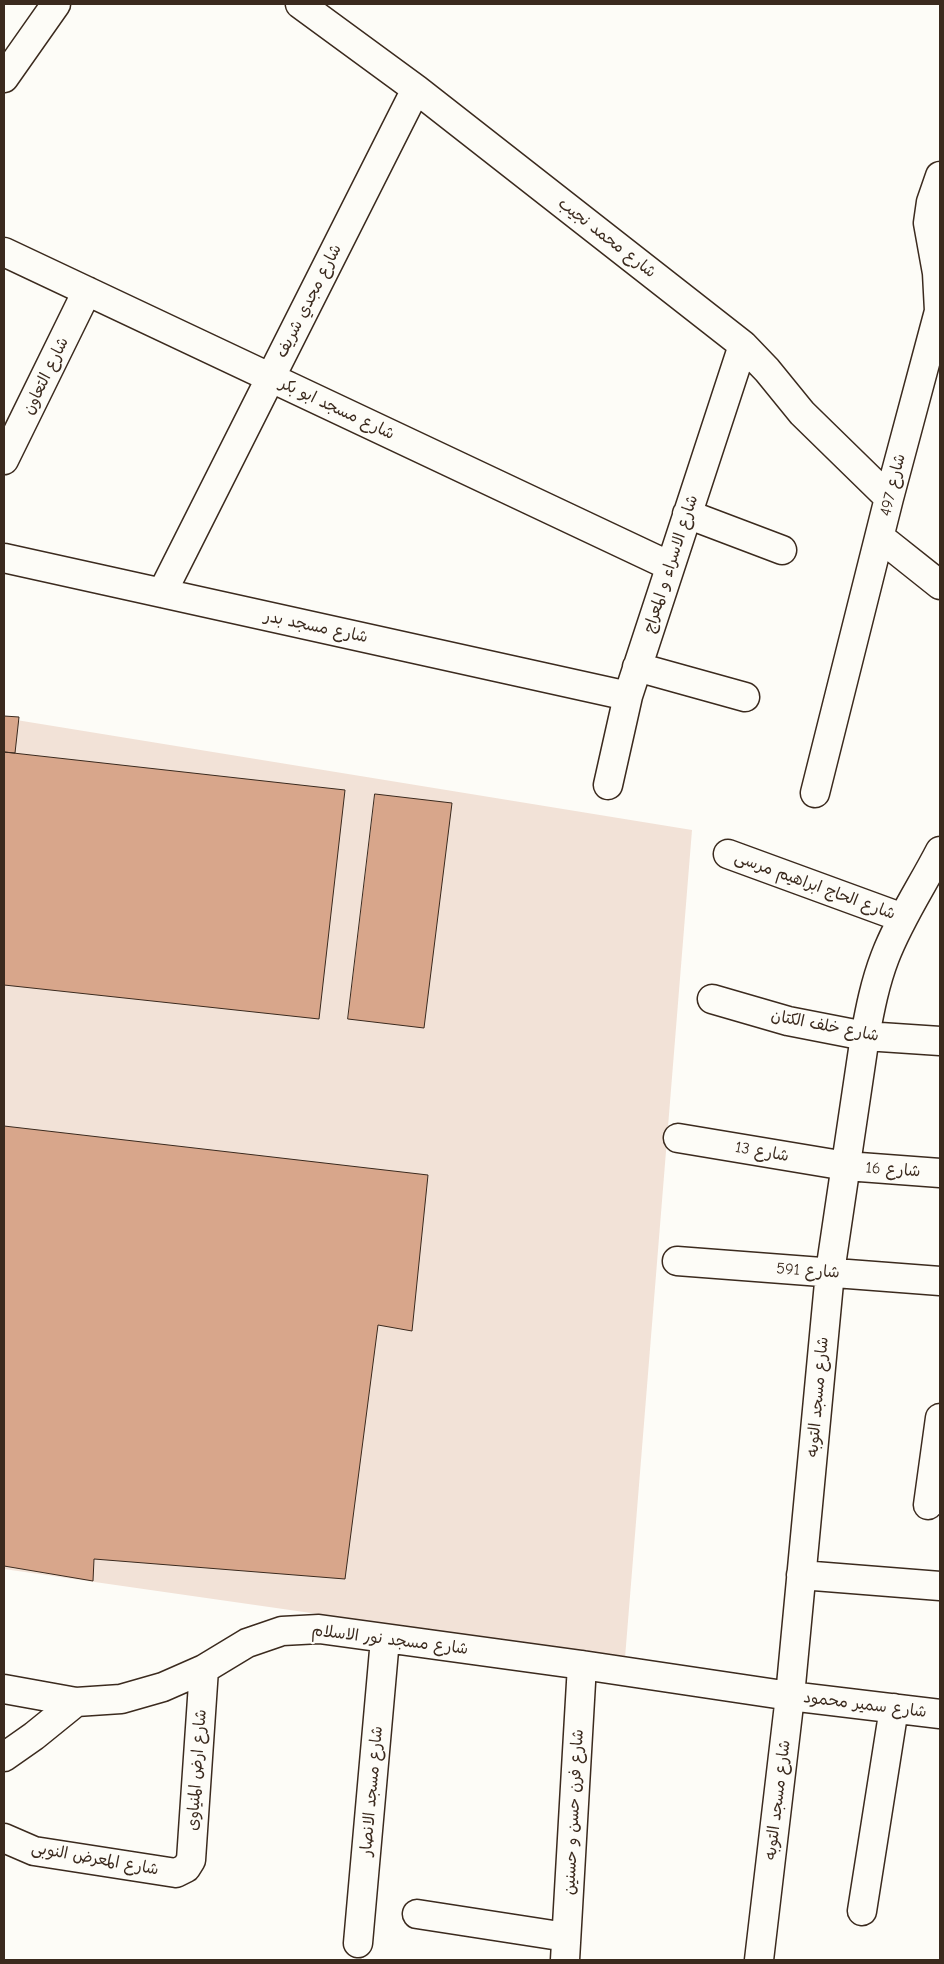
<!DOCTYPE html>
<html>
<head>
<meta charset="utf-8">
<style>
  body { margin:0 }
  #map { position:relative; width:944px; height:1964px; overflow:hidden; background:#fdfcf7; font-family:"Comic Neue",sans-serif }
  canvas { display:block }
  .frame { position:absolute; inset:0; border:5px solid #3b2a1e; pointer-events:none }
</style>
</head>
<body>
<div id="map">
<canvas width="944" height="1964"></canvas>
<div class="frame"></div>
</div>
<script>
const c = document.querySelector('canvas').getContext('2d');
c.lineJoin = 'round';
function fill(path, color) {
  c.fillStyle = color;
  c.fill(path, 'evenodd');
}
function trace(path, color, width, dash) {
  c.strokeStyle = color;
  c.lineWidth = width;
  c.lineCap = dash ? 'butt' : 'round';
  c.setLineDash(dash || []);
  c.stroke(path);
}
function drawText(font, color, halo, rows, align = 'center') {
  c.font = font + ' "Comic Neue","Playpen Sans Arabic",sans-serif';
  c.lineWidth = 4.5;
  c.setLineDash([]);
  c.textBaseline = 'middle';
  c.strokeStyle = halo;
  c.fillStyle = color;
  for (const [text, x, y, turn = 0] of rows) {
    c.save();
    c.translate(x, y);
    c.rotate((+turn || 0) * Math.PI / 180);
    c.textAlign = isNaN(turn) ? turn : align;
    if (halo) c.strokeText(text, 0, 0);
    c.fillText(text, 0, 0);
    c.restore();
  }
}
fill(new Path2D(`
  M4 718 692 830 625 1658 4 1569Z`), '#f2e2d7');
const building = new Path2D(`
  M4 716 19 717 15 753 4 752Z
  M4 752 345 790 319 1019 4 985Z
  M375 794 452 803 424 1028 348 1019Z
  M4 1126 428 1175 412 1331 378 1325 345 1579 94 1559 93 1581 4 1566Z`);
fill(building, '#d8a68b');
trace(building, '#3b2a1e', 1);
const minor = new Path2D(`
  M300 4 416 89 743 345 767 370 802 413 889 498
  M4 78 56 4
  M4 252 670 566
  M4 460 87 291
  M687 514 782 550
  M881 538 940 585
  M4 558 628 696
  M162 593 416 89
  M637 667 745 697
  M608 785 628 696 743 345
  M815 793 889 498 939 311 937 273 928 223 931 202 940 176
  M728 854 903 918
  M712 999 788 1021 865 1036 940 1041
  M678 1138 846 1166 940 1173
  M677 1261 940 1281
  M928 1505 940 1418
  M801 1575 940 1586
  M4 1689 76 1702 121 1699 163 1687 204 1669 247 1643 282 1631 319 1629 582 1665 790 1696 940 1714
  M4 1757 34 1736 76 1702
  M4 1838 34 1851 176 1873 186 1868 191 1860 204 1669
  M862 1911 894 1708
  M417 1914 566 1937
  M358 1943 385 1639
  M565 1960 582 1665
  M759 1960 790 1696 830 1272 865 1036C870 1009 875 983 885 957 899 920 922 886 940 851`);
trace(minor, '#3b2a1e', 31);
trace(minor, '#fdfcf7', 28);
drawText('16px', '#3b2a1e', '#fdfcf7', [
  ["شارع محمد نجيب",607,238,38],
  ["شارع مجدي شريف",309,301,-63],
  ["شارع التعاون",46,376,-64],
  ["شارع مسجد ابو بكر",337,409,25],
  ["شارع 497",893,485,-76],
  ["شارع الاسراء و المعراج",671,564,-72],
  ["شارع مسجد بدر",316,627,12],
  ["شارع الحاج ابراهيم مرسى",815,886,20],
  ["شارع خلف الكتان",825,1026,11],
  ["شارع 13",762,1152,10],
  ["شارع 16",893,1170,4],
  ["شارع 591",808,1271,4],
  ["شارع مسجد التوبه",818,1397,-85],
  ["شارع مسجد نور الاسلام",390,1640,7],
  ["شارع سمير محمود",865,1705,7],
  ["شارع ارض المنياوى",197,1770,-86],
  ["شارع مسجد الانصار",372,1791,-85],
  ["شارع مسجد التوبه",778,1800,-83],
  ["شارع فرن حسن و حسنين",574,1812,-87],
  ["شارع المعرض النوبى",95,1859,10]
]);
</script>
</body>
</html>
